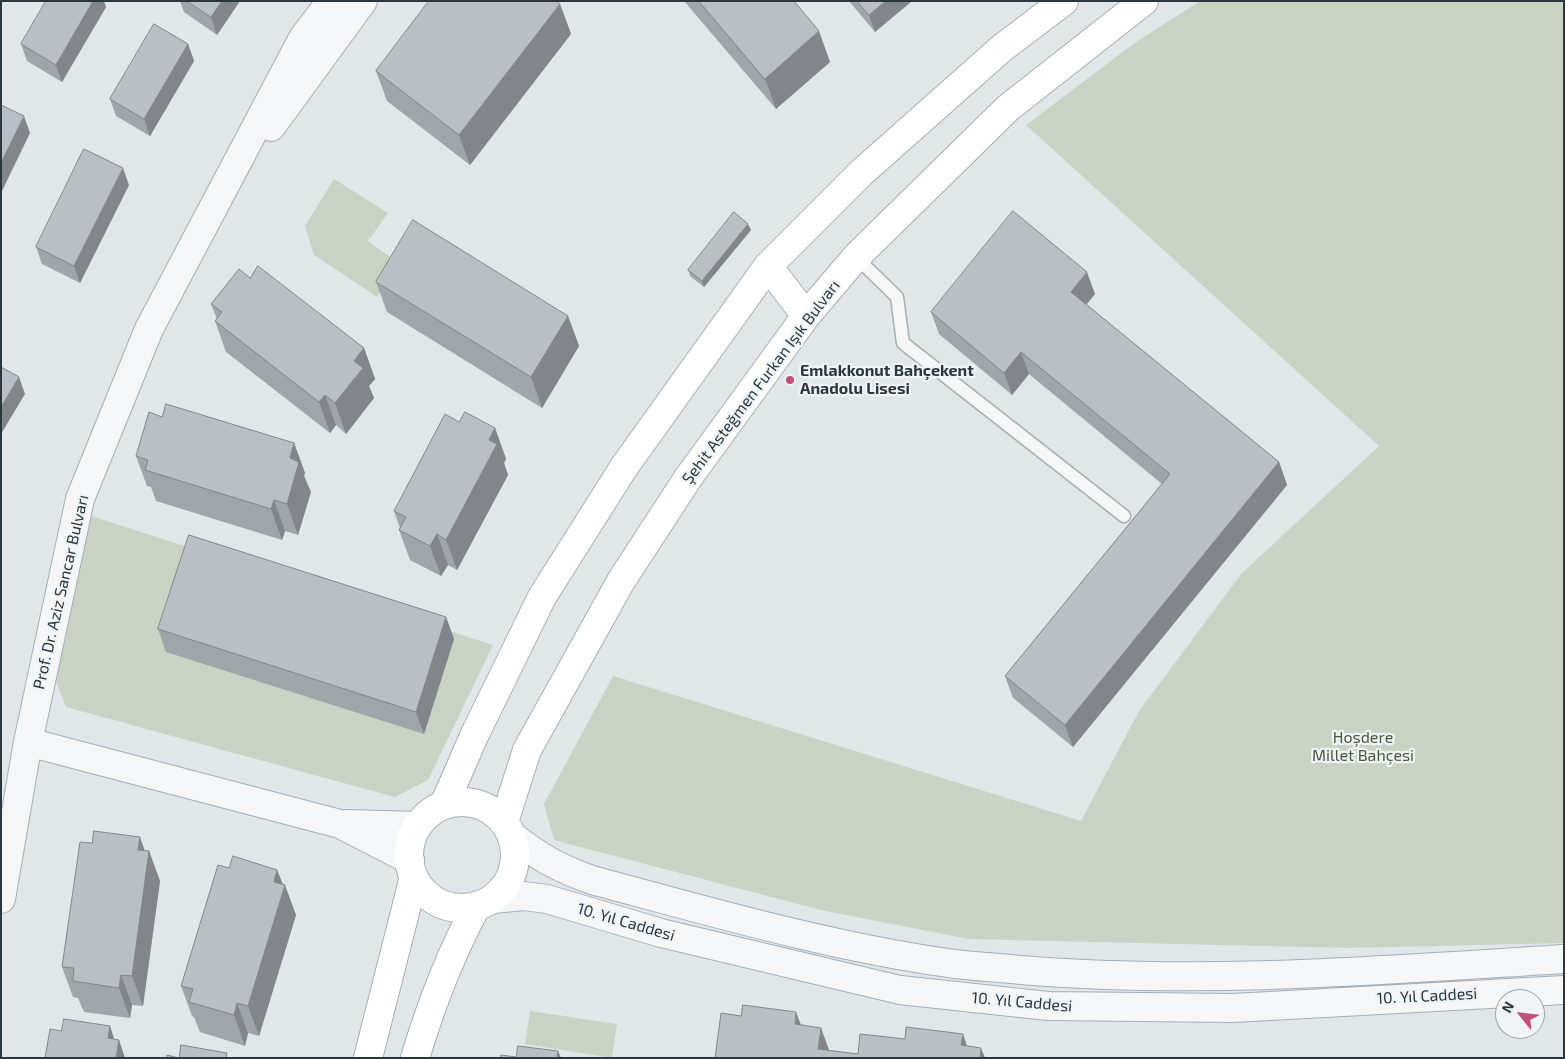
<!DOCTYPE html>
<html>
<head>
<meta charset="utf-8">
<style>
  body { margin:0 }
  #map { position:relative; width:1565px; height:1059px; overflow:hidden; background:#e1e6e9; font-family:"Exo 2",sans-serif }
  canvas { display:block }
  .frame { position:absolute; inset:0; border:2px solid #2b373f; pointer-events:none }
  .north { position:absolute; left:1495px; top:989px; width:50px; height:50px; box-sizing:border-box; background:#f1f4f6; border:1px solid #a2a8ad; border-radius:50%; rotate:299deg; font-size:14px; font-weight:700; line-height:20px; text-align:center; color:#2b373f }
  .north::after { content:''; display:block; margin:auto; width:18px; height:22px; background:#c45079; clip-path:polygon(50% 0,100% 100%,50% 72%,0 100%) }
</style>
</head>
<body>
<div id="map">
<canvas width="1565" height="1059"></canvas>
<div class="frame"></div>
<div class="north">N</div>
</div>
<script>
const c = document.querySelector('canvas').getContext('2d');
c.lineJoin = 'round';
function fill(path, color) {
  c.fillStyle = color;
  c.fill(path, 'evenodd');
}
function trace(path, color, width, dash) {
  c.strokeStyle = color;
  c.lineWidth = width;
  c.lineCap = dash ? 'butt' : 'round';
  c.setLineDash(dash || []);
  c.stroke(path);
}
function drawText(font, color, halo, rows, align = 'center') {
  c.font = font + ' "Exo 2",sans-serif';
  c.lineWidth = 4.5;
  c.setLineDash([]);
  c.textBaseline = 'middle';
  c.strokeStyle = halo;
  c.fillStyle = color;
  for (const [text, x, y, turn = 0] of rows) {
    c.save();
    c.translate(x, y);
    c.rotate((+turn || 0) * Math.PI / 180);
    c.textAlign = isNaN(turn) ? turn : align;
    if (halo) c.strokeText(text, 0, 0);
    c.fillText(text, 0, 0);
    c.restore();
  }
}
fill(new Path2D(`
  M1200 1H1564V943L1349 948 968 939 821 910 554 840 544 804 613 676 1081 821 1139 711 1242 573 1379 446 1026 125 1136 42Z
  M334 179 388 213 368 241 398 263 377 297 314 255 305 226Z
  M88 515 493 645 428 780 395 797 66 707 54 676Z
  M530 1011 617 1024 612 1058 525 1044Z`), '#cad2c3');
const service = new Path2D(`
  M856 257 897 297 903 343 1124 516`);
const tertiary = new Path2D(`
  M271 127 363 1
  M28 742 340 824 410 860
  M347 824 418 826
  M512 836C541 858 558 868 592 880 708 911 828 946 948 963 972 967 997 967 1021 970 1202 985 1384 970 1564 959
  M1 899 28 742 80 499 149 329 303 38 331 1
  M493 899 524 896 547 899 661 933 900 990 1048 1006 1233 1008 1564 990`);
const secondary = new Path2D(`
  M768 266 806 316
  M409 855a53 53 0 1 1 106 0a53 53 0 1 1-106 0Z
  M444 805 474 736 542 597 624 467 768 266 861 173 1002 48 1064 1
  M504 822 527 750 621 581 688 478 806 316 856 257 1008 108 1144 1
  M368 1058 414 877
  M415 1058C431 1005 450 955 476 907`);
trace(service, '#a7aeb3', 15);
trace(tertiary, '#a7aeb3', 30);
trace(secondary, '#a7aeb3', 30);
trace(service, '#f4f6f7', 12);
trace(tertiary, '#f4f6f7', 28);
trace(secondary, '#fff', 28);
fill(new Path2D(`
  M180 1H240L217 35 184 12Z
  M684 1H794L830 62 776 109Z
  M849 1H912L875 32Z
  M560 4 571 34 470 165 387 101 376 71Z
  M106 7 62 82 27 61 21 44Z
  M188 44 194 61 150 136 116 116 110 99Z
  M129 185 80 283 42 264 36 247Z
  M751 230 704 287 690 276 688 270Z
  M250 278 364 348 375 379 369 386 374 398 346 434 336 425 330 433 226 352 215 321 217 319 211 304Z
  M376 282 568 316 579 346 542 408 387 312Z
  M1095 294 1086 304 1279 462 1287 485 1073 747 1013 698 1005 676 1162 484 1029 374 1012 395 939 334 931 312Z
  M162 417 294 443 305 473 304 476 311 492 298 535 285 531 282 540 156 501 151 487 147 486 136 456Z
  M459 422 495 428 506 459 504 463 508 475 457 570 448 565 441 576 410 560 399 530 400 528 394 511Z
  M446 617 454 639 424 734 166 652 158 629Z
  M144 850 149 851 160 881 143 1006 132 1005 130 1018 84 1012 78 998 73 997 62 967Z
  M229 868 277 870 296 915 259 1036 248 1033 245 1046 200 1032 194 1017 192 1016 181 986Z`), '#9fa5a9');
fill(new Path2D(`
  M93 1H104L106 7 62 82 56 65Z
  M222 1H240L217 35 211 17Z
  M886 1H912L875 32 869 15Z
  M560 4 571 34 470 165 459 135Z
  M819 31 830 62 776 109 765 79Z
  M188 44 194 61 150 136 144 119Z
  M24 116 30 133 1 193V163Z
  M123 168 129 185 80 283 74 266Z
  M748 224 751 230 704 287 702 281Z
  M1087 272 1095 294 1079 314 1071 292Z
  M568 316 579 346 542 408 531 377Z
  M364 348 375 379 369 386 374 398 346 434 335 403 354 361Z
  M1021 352 1029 374 1012 395 1004 373Z
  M19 377 25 394 1 434V407Z
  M325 395 336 425 330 433 319 402Z
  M495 428 506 459 504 463 508 475 457 570 446 540 489 440Z
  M294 443 305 473 304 476 311 492 298 535 287 504 290 458Z
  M1279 462 1287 485 1073 747 1065 725Z
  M274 500 285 531 282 540 271 509Z
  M437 534 448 565 441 576 430 546Z
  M446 617 454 639 424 734 416 712Z
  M140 837 148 860 149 851 160 881 143 1006 132 976 138 850Z
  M277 870 284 888 285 885 296 915 259 1036 248 1006 274 882Z
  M121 975 132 1005 130 1018 119 988Z
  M237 1003 248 1033 245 1046 234 1015Z
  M796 1012 808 1043 795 1024Z
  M110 1026 117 1048 119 1040 125 1058H115L108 1038Z
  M821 1028 832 1058 818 1049Z
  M963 1034 971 1058 961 1045Z
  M981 1048 985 1058H980Z
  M558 1051 561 1058H557Z`), '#82868a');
const building = new Path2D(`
  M46 1H93L56 65 21 44Z
  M187 1H222L211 17Z
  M429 1H556L560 4 459 135 376 71Z
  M699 1H794L819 31 765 79Z
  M857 1H886L869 15Z
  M154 24 188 44 144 119 110 99Z
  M1 105 24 116 1 163Z
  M84 149 123 168 74 266 36 247Z
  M1013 211 1087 272 1071 292 1279 462 1065 725 1005 676 1170 474 1021 352 1004 373 931 312Z
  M734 212 748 224 702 281 688 270Z
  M413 220 568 316 531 377 376 282Z
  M258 266 364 348 354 361 363 368 335 403 325 395 319 402 215 321 222 312 211 304 239 269 250 278Z
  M1 367 19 377 1 407Z
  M166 404 294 443 290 458 299 462 287 504 274 500 271 509 145 470 148 460 136 456 149 412 162 417Z
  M465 412 495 428 489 440 497 444 446 540 437 534 430 546 399 530 406 517 394 511 445 414 459 422Z
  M189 535 446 617 416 712 158 629Z
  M94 831 140 837 138 850 149 851 132 976 121 975 119 988 73 981 74 968 62 967 80 842 92 843Z
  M233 856 277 870 274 882 285 885 248 1006 237 1003 234 1015 189 1002 193 989 181 986 218 865 229 868Z
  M743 1005 796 1012 795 1024 821 1028 818 1049 858 1054 860 1034 905 1039 906 1027 963 1034 961 1045 981 1048 980 1058H715L721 1013 741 1016Z
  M64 1019 110 1026 108 1038 119 1040 116 1058H45L50 1029 61 1031Z
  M181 1045 227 1053 226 1058H167V1055L179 1058Z
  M518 1046 558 1051 557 1058H500L501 1055 516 1057Z`);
fill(building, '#b9c0c5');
trace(building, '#82868a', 1);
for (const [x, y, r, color] of [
  [790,380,5,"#c45079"]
]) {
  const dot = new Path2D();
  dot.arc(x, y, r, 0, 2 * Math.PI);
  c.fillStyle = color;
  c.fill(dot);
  trace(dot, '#f1f4f6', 2);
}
drawText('bold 16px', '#2b373f', '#f1f4f6', [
  ["Emlakkonut Bahçekent",800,371],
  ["Anadolu Lisesi",800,389]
], 'left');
drawText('16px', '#2b373f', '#f1f4f6', [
  ["Şehit Asteğmen Furkan Işık Bulvarı",761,382,-53],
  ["Prof. Dr. Aziz Sancar Bulvarı",61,592,-77],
  ["10. Yıl Caddesi",626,922,16],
  ["10. Yıl Caddesi",1427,996,-3],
  ["10. Yıl Caddesi",1022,1002,5]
]);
drawText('16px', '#465a39', '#f1f4f6', [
  ["Hoşdere",1363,738],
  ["Millet Bahçesi",1363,756]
]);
</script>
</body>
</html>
